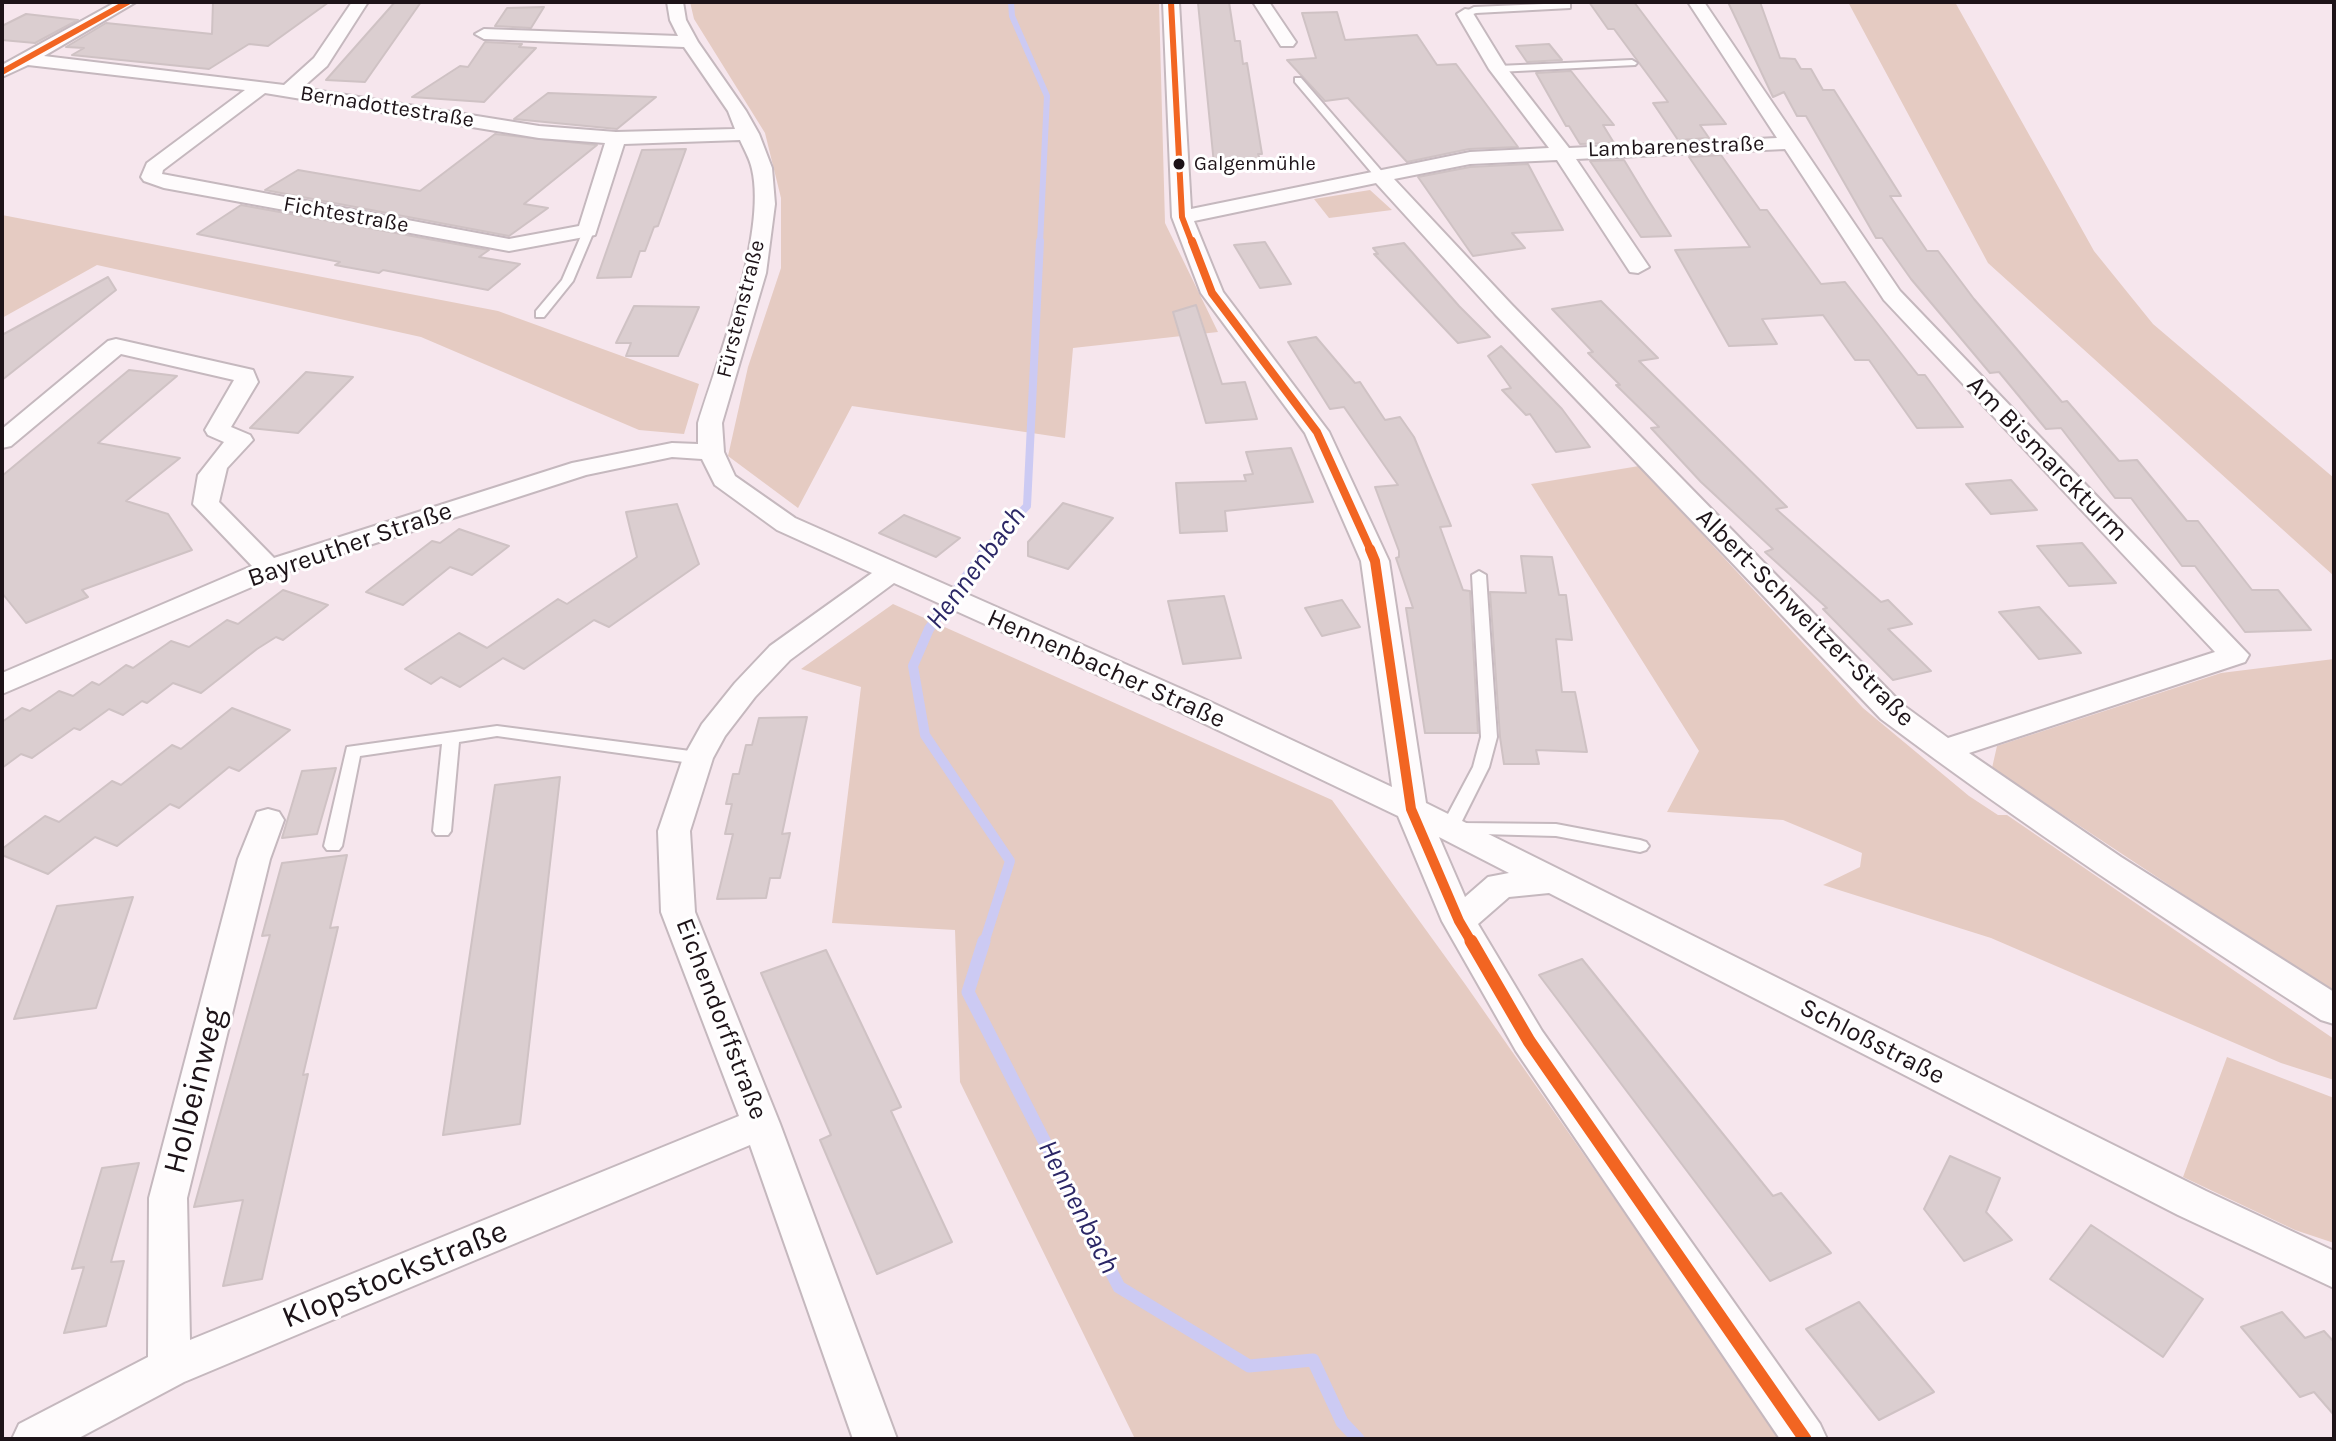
<!DOCTYPE html>
<html>
<head>
<meta charset="utf-8">
<style>
  body { margin:0 }
  #map { position:relative; width:2336px; height:1441px; overflow:hidden; background:#f6e6ed; font-family:Karla,sans-serif }
  canvas { display:block }
  .frame { position:absolute; inset:0; border:4px solid #1d1318; pointer-events:none }
</style>
</head>
<body>
<div id="map">
<canvas width="2336" height="1441"></canvas>
<div class="frame"></div>
</div>
<script>
const c = document.querySelector('canvas').getContext('2d');
c.lineJoin = 'round';
function fill(path, color) {
  c.fillStyle = color;
  c.fill(path, 'evenodd');
}
function trace(path, color, width, dash) {
  c.strokeStyle = color;
  c.lineWidth = width;
  c.lineCap = dash ? 'butt' : 'round';
  c.setLineDash(dash || []);
  c.stroke(path);
}
function drawText(font, color, halo, rows, align = 'center') {
  c.font = font + ' Karla,sans-serif';
  c.lineWidth = 6;
  c.setLineDash([]);
  c.textBaseline = 'middle';
  c.strokeStyle = halo;
  c.fillStyle = color;
  for (const [text, x, y, turn = 0] of rows) {
    c.save();
    c.translate(x, y);
    c.rotate((+turn || 0) * Math.PI / 180);
    c.textAlign = isNaN(turn) ? turn : align;
    if (halo) c.strokeText(text, 0, 0);
    c.fillText(text, 0, 0);
    c.restore();
  }
}
fill(new Path2D(`
  M690 2H1159L1165 223 1218 332 1073 348 1065 438 852 406 798 508 728 456 748 367 781 268V198L765 133 694 19Z
  M1848 2H1955L2094 251 2153 324 2334 478V576L1988 263Z
  M1370 190 1392 210 1329 218 1314 199Z
  M2 215 498 311 699 384 684 434 639 430 421 337 97 265 2 318Z
  M1639 466 1863 708 1969 796 1998 815H2007L2334 1039V1080L2281 1063 1991 938 1823 885 1860 867 1862 853 1783 820 1667 812 1699 751 1531 484Z
  M893 604 1332 800 1465 984 1782 1439H1135L960 1082 955 930 832 923 861 687 801 669Z
  M2334 659V994L1992 768 1997 746 2221 673Z
  M2227 1057 2334 1098V1243L2295 1230 2183 1177Z`), '#e5cbc2');
trace(new Path2D(`
  M1011 2 1012 16 1047 96 1040 243`), '#cccaf3', 6);
trace(new Path2D(`
  M984 551 1027 506 1040 241`), '#cccaf3', 8);
trace(new Path2D(`
  M984 943 1010 861 925 735 913 666 929 629 986 549`), '#cccaf3', 10);
trace(new Path2D(`
  M984 941 968 992 1119 1287 1249 1366 1313 1360 1342 1422 1358 1439`), '#cccaf3', 13);
const building = new Path2D(`
  M213 2H329L268 46 249 44 209 69 72 55 84 48 66 47 106 23 212 34Z
  M395 2H421L365 82 326 80Z
  M1229 2 1235 41H1240L1243 64 1247 63 1262 154H1258L1261 162 1214 164 1198 3Z
  M1589 2H1634L1726 124 1700 125 1709 138 1678 140 1653 103 1668 102 1614 29H1608Z
  M1728 2H1760L1780 58 1795 59 1801 69H1811L1823 90H1834L1901 196H1890L1927 251H1938L1974 299 2062 402 2067 401 2119 461 2137 460 2187 521H2198L2252 590H2278L2311 630 2245 632 2195 566H2182L2131 498H2115L2061 428 2046 429 1999 372 1990 373 1911 279 1882 238H1876L1806 116H1797L1784 92 1773 97Z
  M544 7 531 28 495 26 507 8Z
  M1337 12 1345 40 1417 35 1437 65 1456 64 1518 147 1469 149 1407 162 1348 98 1325 101 1287 60 1316 58 1302 13Z
  M26 14 78 20 35 43 2 40V26Z
  M485 42 522 44 519 47 536 48 484 102 412 97 460 66 468 67Z
  M1549 44 1562 60 1527 62 1516 46Z
  M1571 71 1614 125H1603L1614 143 1580 144 1569 126H1566L1536 73Z
  M548 93 656 97 617 129 514 119Z
  M495 134 597 145 524 204 548 208 509 236 265 190 298 170 420 191Z
  M686 149 658 226 654 227 645 251H640L631 277 597 278 642 150Z
  M1721 155 1760 210H1767L1821 284 1845 282 1918 375H1925L1963 427 1917 428 1869 360H1855L1823 315 1762 319 1777 344 1729 346 1675 250 1750 247 1689 157Z
  M1624 160 1647 198 1671 236 1641 237 1590 161Z
  M1528 164 1563 230 1512 233 1525 248 1473 256 1418 177 1470 167Z
  M241 205 489 250 479 257 520 264 488 290 383 270 379 273 335 265 340 262 197 234Z
  M1265 242 1291 284 1260 288 1234 245Z
  M1404 243 1459 306 1490 337 1458 343 1374 254H1378L1373 248Z
  M108 277 116 290 2 380V335Z
  M1601 301 1658 358 1639 361 1787 507 1776 509 1881 602 1888 600 1912 624 1888 629 1931 671 1893 680 1823 609 1827 608 1765 552 1773 549 1701 482 1651 428 1659 427 1616 385H1620L1588 353 1593 352 1552 309Z
  M1196 305 1222 384 1245 382 1257 419 1206 423 1173 312Z
  M634 306 699 307 678 356H626L631 343H616Z
  M1316 337 1355 383 1360 382 1385 420 1400 417 1414 437 1451 526 1440 527 1463 590 1470 591 1478 733H1425L1406 608H1413L1396 558 1399 557V551L1375 487 1398 485 1344 407 1330 409 1288 342Z
  M1501 346 1562 409 1590 447 1556 452 1530 414 1526 415 1502 390 1511 388 1488 356Z
  M129 370 177 376 98 443 180 458 126 501 168 514 192 550 82 590 88 597 26 623 2 593V476Z
  M306 372 353 377 298 433 250 428Z
  M1291 448 1313 502 1225 511 1227 531 1180 533 1176 483 1246 481 1244 475 1253 474 1246 452Z
  M2011 480 2037 510 1991 514 1966 484Z
  M1063 503 1113 518 1068 569 1028 556V542Z
  M677 504 699 564 609 627 594 620 524 669 503 658 460 687 441 677 431 684 405 669 459 633 487 648 558 599 567 604 637 557 626 512Z
  M904 515 960 538 936 557 879 533Z
  M459 529 509 546 472 575 450 567 403 605 366 592 432 541 440 543Z
  M2082 543 2116 583 2069 586 2037 546Z
  M1521 556 1552 557 1559 595H1566L1572 640 1556 639 1562 692H1575L1587 752 1536 750 1539 764H1504L1500 737 1490 592 1526 593Z
  M283 590 328 605 283 640 276 637 257 649 201 693 173 683 147 703 142 701 123 715 109 709 80 730 74 728 32 758 21 754 2 768V722L22 708 30 711 59 691 73 696 92 682 99 685 126 665 133 668 171 641 189 647 227 620 238 624Z
  M1224 596 1241 658 1183 664 1168 601Z
  M1342 600 1360 627 1322 636 1305 608Z
  M2039 607 2081 653 2039 659 1999 612Z
  M232 708 290 730 239 771 229 767 179 808 170 804 117 846 95 837 48 874 2 855V849L45 816 59 822 112 781 121 785 172 745 181 749Z
  M807 717 782 834 790 833 780 878H770L766 898 717 899 733 834H725L732 804H726L733 774H739L746 745H752L759 718Z
  M336 768 317 834 282 838 302 771Z
  M560 777 520 1124 443 1135 495 785Z
  M347 855 330 928 338 927 303 1075 308 1074 262 1279 223 1286 243 1200 194 1207 270 935 262 936 282 863Z
  M133 897 96 1008 14 1019 57 906Z
  M826 950 901 1107 891 1111 952 1242 877 1274 820 1140 831 1135 761 973Z
  M1582 959 1773 1196 1781 1193 1831 1253 1770 1281 1539 975Z
  M1950 1156 2000 1178 1986 1212 2012 1240 1964 1261 1924 1209Z
  M139 1163 111 1262 124 1261 106 1326 64 1333 84 1267 72 1269 102 1168Z
  M2091 1225 2203 1299 2163 1357 2050 1279Z
  M1859 1302 1934 1392 1879 1420 1806 1329Z
  M2282 1312 2305 1338 2324 1331 2334 1342V1415L2314 1392 2300 1397 2241 1327Z`);
fill(building, '#dbced0');
trace(building, '#cfc2c4', 2);
const service = new Path2D(`
  M1567 3 1570 4V8L1476 13 1465 17 1461 14 1474 7Z
  M1632 60 1637 63 1635 65 1498 72 1493 69 1498 66Z
  M1295 78H1301L1385 175V179H1377L1295 82Z
  M584 229 594 231 573 281 544 317H536V311L562 280Z
  M1479 571 1486 575 1497 737 1489 767 1461 823 1556 824 1640 840 1646 842 1649 846 1646 850 1640 852 1556 836 1443 833 1440 829 1473 767 1481 737 1472 575Z
  M497 726 698 752 706 758 698 764 497 736 459 742 451 831 448 835H436L433 831 442 744 360 756 342 846 339 850H327L324 846 347 747Z`);
const minor = new Path2D(`
  M116 2H136L44 56 284 85 314 58 352 2H368L327 66 302 88 539 126 616 132 735 129 728 111 684 47 484 39 475 34 484 29 678 36 670 20 667 2H683L686 20 698 42 746 111 759 134 772 168 775 204 766 273 722 423 724 452 735 476 795 518 1202 698 1392 787 1361 561 1305 433 1201 293 1172 217 1163 2H1179L1191 209 1470 152 1549 148 1489 69 1457 14 1465 9 1471 10 1506 67 1569 148 1777 138 1688 2H1704L1900 291 2249 655 2245 662 1969 753 2121 857 2334 992V1024L2321 1020C2172 924 2023 826 1881 719L1495 314 1376 183 1194 221 1223 292 1329 432 1389 561 1426 803 2206 1191 2334 1251V1288L2178 1215 1549 893 1509 897 1478 924 1542 1031 1820 1424 1827 1439H1780L1516 1051 1442 921 1398 816 1180 712 894 583 790 660 755 697 725 736 713 758 690 831 695 912 780 1124 897 1439H853L750 1145 184 1382 77 1439H12L19 1424 148 1357 149 1198 238 859 257 812 268 809 279 812 284 820 270 859 187 1198 190 1340 739 1116 661 912 658 831 683 758 702 724 735 683 770 646 872 573 777 530 715 485 702 459 672 457 586 475 289 571 2 694V673L252 566 193 504 198 475 224 442 208 435 205 430 234 380 121 354 11 446 2 448V429L108 341 116 339 253 370 258 382 231 427 250 435 253 440 227 468 219 502 274 558 572 463 672 443 698 444V423C718 358 767 234 752 169 750 159 744 149 740 140L624 144 595 235 509 251 164 188 144 181 141 177 147 163 245 90 28 65 2 77V65ZM265 93 539 138 605 143 579 226 509 239 162 174 163 170ZM1785 149 1884 300 2215 652 1948 738 1903 705 1511 304 1394 179 1470 164 1557 160 1630 272 1638 273 1649 267 1576 159ZM1439 837 1509 873 1488 877 1465 897Z
  M1253 2H1269L1296 42 1293 46H1281Z`);
trace(service, '#c5b8be', 4);
trace(minor, '#c5b8be', 4);
fill(service, '#fefbfc');
fill(minor, '#fefbfc');
trace(new Path2D(`
  M1171 2 1182 217 1192 243
  M2 72 128 2`), '#f26522', 6);
trace(new Path2D(`
  M1192 241 1212 293 1317 432 1371 551`), '#f26522', 8);
trace(new Path2D(`
  M1370 549 1375 561 1411 809 1459 921 1472 943`), '#f26522', 10);
trace(new Path2D(`
  M1471 941 1529 1041 1805 1439`), '#f26522', 13);
for (const [x, y, r, color] of [
  [1179,164,7,"#1d1318"]
]) {
  const dot = new Path2D();
  dot.arc(x, y, r, 0, 2 * Math.PI);
  c.fillStyle = color;
  c.fill(dot);
  trace(dot, '#fff', 3);
}
drawText('20px', '#1d1318', '#fff', [
  ["Galgenmühle",1194,164]
], 'left');
drawText('22px', '#1d1318', '#fff', [
  ["Bernadottestraße",387,107,9],
  ["Lambarenestraße",1676,147,-2],
  ["Fichtestraße",346,215,10],
  ["Fürstenstraße",741,309,-76]
]);
drawText('26px', '#1d1318', '#fff', [
  ["Am Bismarckturm",2047,459,46],
  ["Bayreuther Straße",350,545,-19],
  ["Albert-Schweitzer-Straße",1805,618,45],
  ["Hennenbacher Straße",1106,669,24],
  ["Eichendorffstraße",721,1019,69],
  ["Schloßstraße",1872,1042,27]
]);
drawText('italic 28px', '#2b2766', '#fff', [
  ["Hennenbach",976,568,-53],
  ["Hennenbach",1078,1207,63]
]);
drawText('32px', '#1d1318', '#fff', [
  ["Holbeinweg",195,1091,-76],
  ["Klopstockstraße",395,1275,-22]
]);
</script>
</body>
</html>
